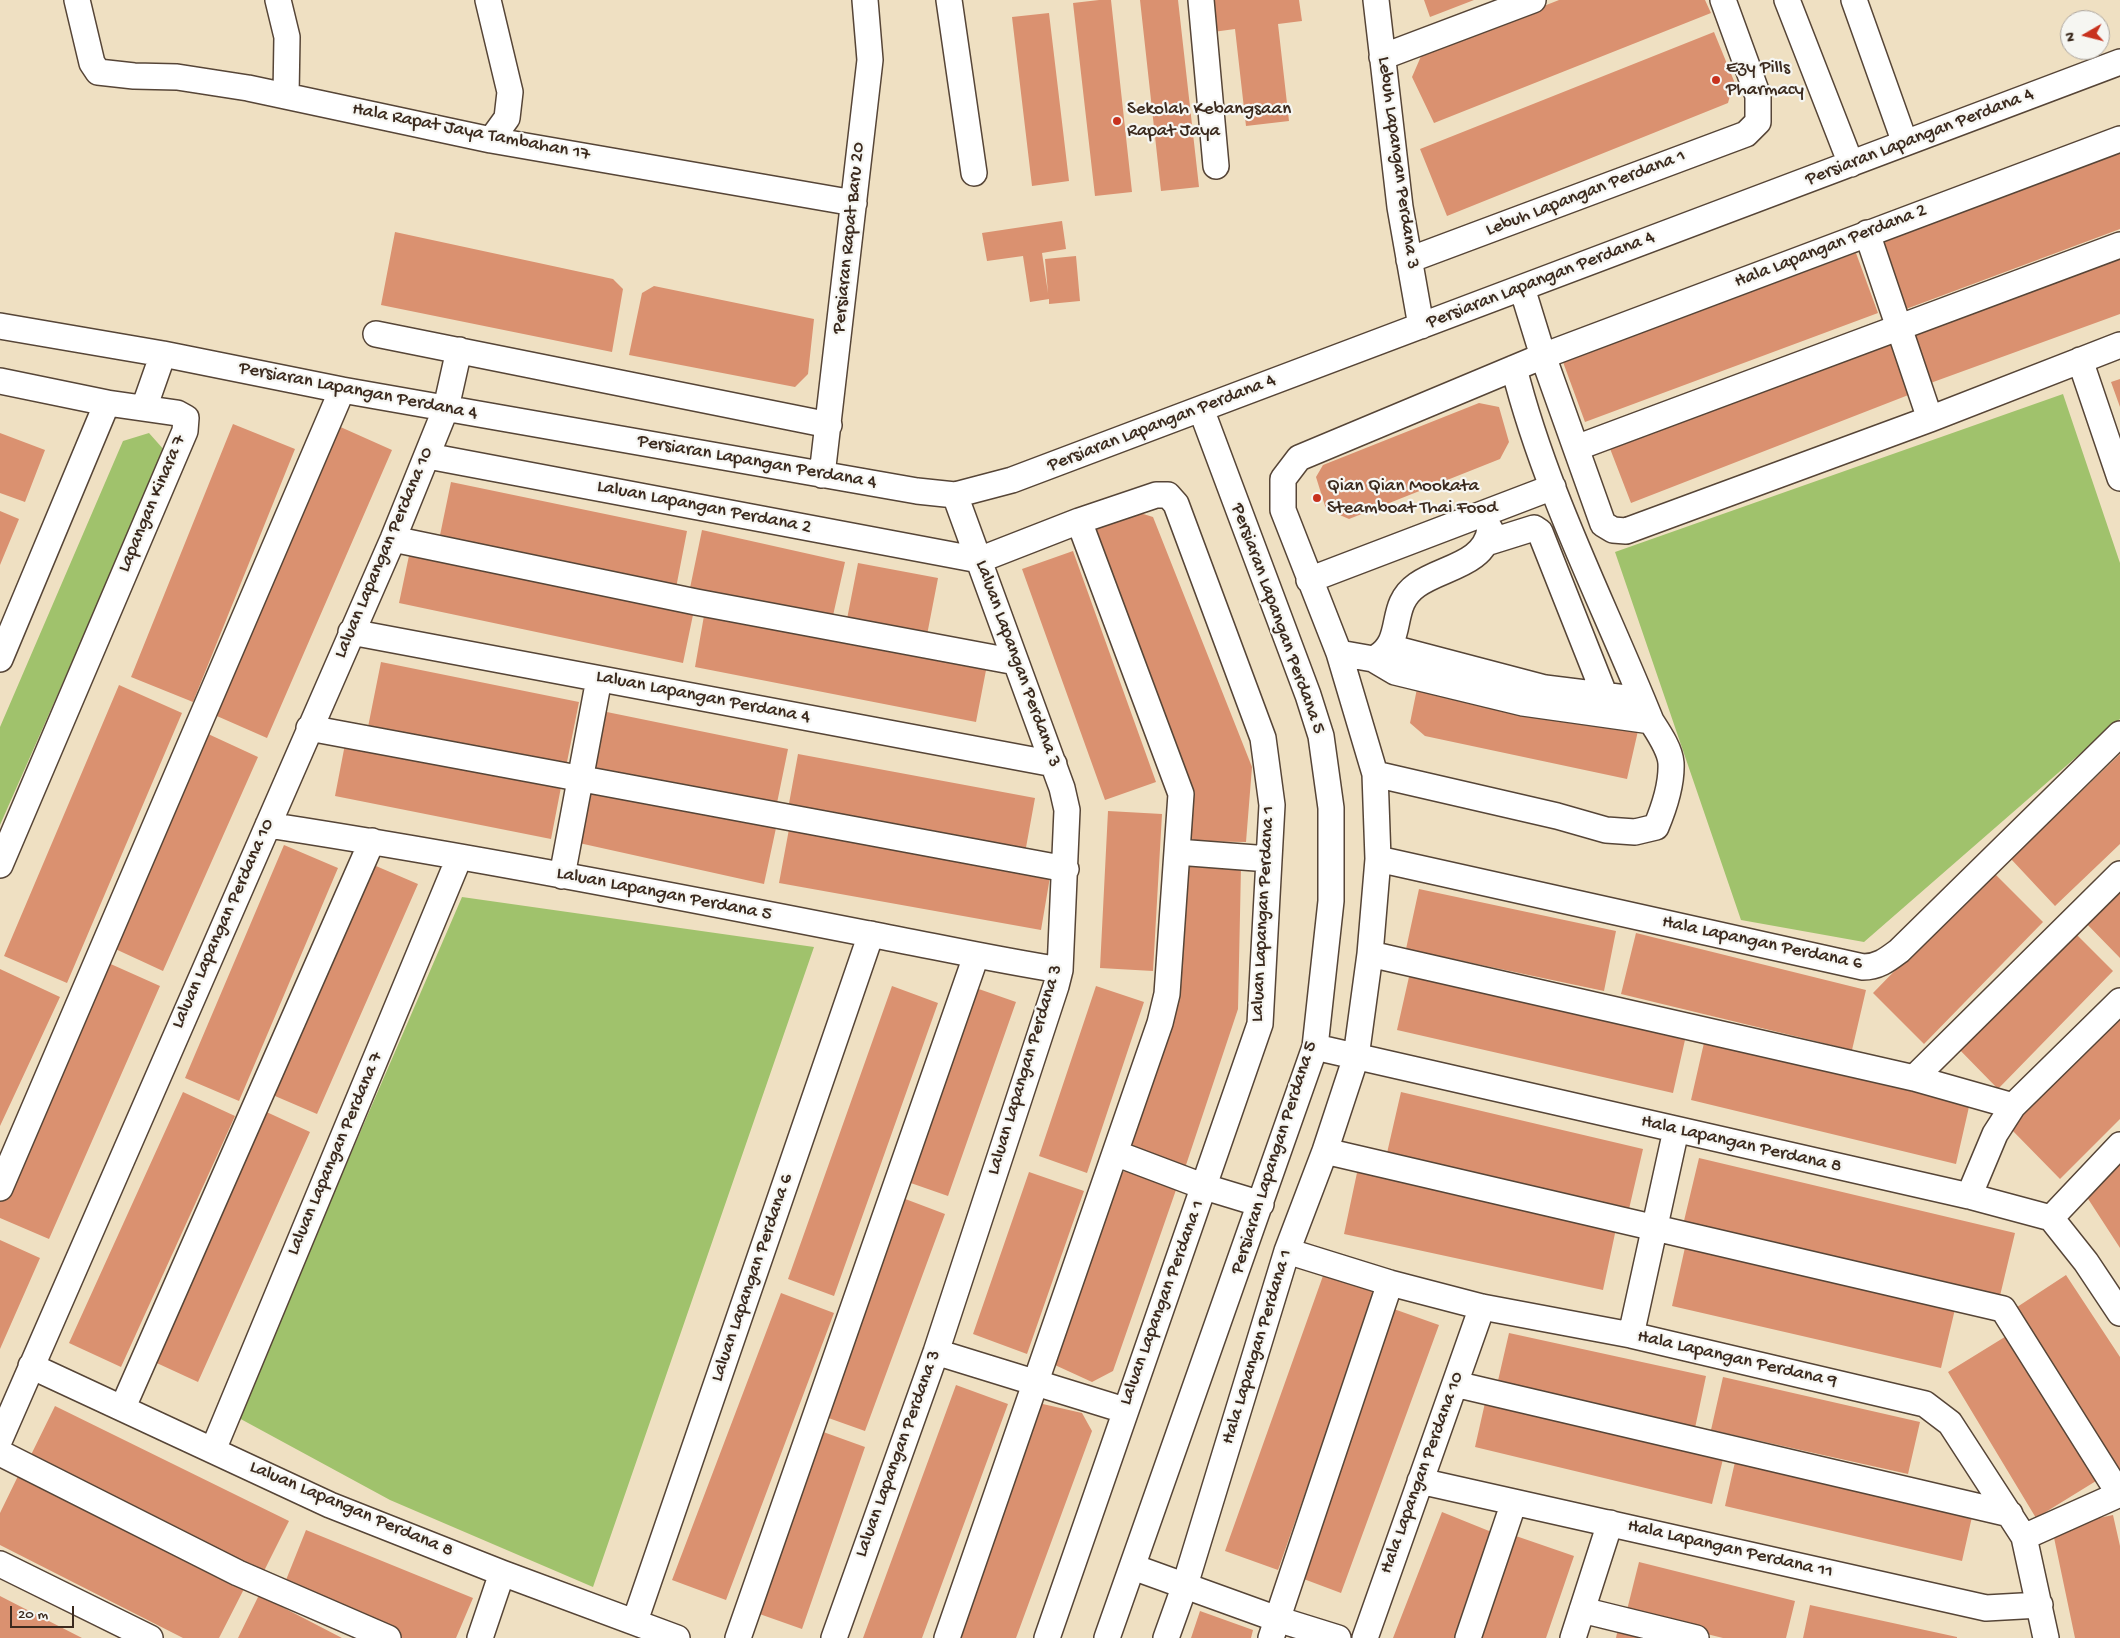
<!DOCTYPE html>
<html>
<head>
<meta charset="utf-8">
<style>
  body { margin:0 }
  #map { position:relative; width:2120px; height:1638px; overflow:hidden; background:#efe0c2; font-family:"Gochi Hand",sans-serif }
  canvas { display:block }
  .north { position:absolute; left:2060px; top:10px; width:50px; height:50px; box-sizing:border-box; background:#f6f6f2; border:1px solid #aba49d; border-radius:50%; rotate:262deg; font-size:14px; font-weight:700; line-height:20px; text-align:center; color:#3b2a1e }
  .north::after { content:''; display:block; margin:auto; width:18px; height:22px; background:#c8321e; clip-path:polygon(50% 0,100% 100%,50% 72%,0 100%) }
  .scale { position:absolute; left:10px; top:1606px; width:64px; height:22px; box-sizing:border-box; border:2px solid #3b2a1e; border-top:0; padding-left:6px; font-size:15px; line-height:18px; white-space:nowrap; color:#3b2a1e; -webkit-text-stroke:4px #f6f6f2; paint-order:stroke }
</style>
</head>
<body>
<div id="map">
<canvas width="2120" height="1638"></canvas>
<div class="north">N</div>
<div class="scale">20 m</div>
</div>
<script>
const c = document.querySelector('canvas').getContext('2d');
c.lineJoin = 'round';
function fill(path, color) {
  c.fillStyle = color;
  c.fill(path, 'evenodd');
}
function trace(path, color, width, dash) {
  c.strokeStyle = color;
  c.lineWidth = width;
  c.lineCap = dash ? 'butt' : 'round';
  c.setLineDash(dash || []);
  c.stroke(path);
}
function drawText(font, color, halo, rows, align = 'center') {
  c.font = font + ' "Gochi Hand",sans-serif';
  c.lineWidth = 4.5;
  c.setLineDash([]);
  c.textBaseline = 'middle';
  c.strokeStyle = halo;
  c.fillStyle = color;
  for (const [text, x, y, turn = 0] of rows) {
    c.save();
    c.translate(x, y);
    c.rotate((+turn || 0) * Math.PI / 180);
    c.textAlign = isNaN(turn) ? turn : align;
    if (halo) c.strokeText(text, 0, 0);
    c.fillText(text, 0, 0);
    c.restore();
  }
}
fill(new Path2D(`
  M2063 394 2120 563V719L1864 942 1741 920 1615 552Z
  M149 433 165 451 0 825V727L123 441Z
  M462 897 814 947 593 1587 390 1500 237 1417Z`), '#a0c26c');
fill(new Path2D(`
  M1099 0H1111L1132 192 1095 196 1073 3Z
  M1140 0H1178L1199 187 1161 191Z
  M1210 0H1299L1302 21 1278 24 1289 121 1246 126 1235 29 1213 32Z
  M1424 0H1474L1430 17Z
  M1559 0H1705L1711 13 1434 123 1412 77 1422 54Z
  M1049 13 1069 181 1032 186 1012 17Z
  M1714 32 1734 81 1728 103 1447 216 1420 149Z
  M2120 151V229L1898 312 1872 244Z
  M1062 221 1066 249 1042 253 1048 293 1045 259 1076 256 1080 301 1049 304V299L1030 302 1023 256 987 261 982 233Z
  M395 232 613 279 623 289 612 352 381 305Z
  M2120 250V314L1925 385 1904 328Z
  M1856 253 1878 313 1585 422 1563 362Z
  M654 286 814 319 808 374 795 387 629 355 642 293Z
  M1889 337 1911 394 1631 503 1609 446Z
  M2120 379V407L2111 382Z
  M1479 403 1499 407 1509 442 1500 459 1349 519 1326 509 1316 477 1323 465Z
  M233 424 295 449 193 702 131 677Z
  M336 425 392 450 267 738 210 713Z
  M0 433 45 450 25 502 0 493Z
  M451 482 687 531 676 588 439 540Z
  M1124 508 1153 517 1252 767 1246 842 1183 841 1088 526Z
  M0 511 19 519 0 565Z
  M702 530 845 562 832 620 690 588Z
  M410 551 694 610 683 663 399 603Z
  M1073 551 1156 782 1105 800 1022 569Z
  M858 563 938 578 927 635 847 619Z
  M705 610 987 665 976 722 695 667Z
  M381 662 579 702 566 767 368 727Z
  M1420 674 1640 722 1627 779 1425 736 1410 723Z
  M119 685 182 713 67 983 4 956Z
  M597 710 788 749 776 808 585 769Z
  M206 733 258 757 163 971 111 947Z
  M346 739 562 782 551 839 335 796Z
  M798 754 1035 798 1025 853 788 809Z
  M2120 754V844L2055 906 2011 859Z
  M582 785 776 828 764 884 570 841Z
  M1108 811 1162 814 1153 971 1100 968Z
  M789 829 1050 877 1041 930 779 883Z
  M284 845 338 868 239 1101 185 1078Z
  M369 863 418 884 317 1114 268 1093Z
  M1177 867H1241L1238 1009 1184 1171 1130 1152 1121 1137 1173 1001Z
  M1992 871 2043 922 1924 1044 1873 993Z
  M2120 878V958L2080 917Z
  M1419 889 1616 931 1604 991 1406 949Z
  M2069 927 2113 971 1998 1089 1954 1044Z
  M1636 933 1866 990 1852 1050 1621 994Z
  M104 961 160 986 49 1239 0 1218V1200Z
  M1411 968 1687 1031 1673 1093 1397 1030Z
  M0 969 60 997 0 1126Z
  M892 986 938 1003 834 1296 788 1279Z
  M1096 986 1144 1002 1087 1173 1039 1156Z
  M973 987 1016 1002 948 1196 905 1181Z
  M2120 1018V1119L2060 1179 2010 1128Z
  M1706 1034 1971 1098 1956 1164 1691 1100Z
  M183 1092 235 1116 121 1367 69 1343Z
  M1401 1092 1643 1149 1629 1209 1387 1153Z
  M260 1109 310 1132 198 1382 148 1359Z
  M1699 1158 2015 1233 1999 1300 1683 1225Z
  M2120 1162V1248L2081 1188Z
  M1358 1168 1617 1224 1603 1290 1344 1234Z
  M1126 1171 1177 1187 1113 1371 1092 1382 1044 1360 1111 1176Z
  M1029 1172 1084 1191 1027 1354 973 1334Z
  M900 1197 945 1214 865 1431 820 1415Z
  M0 1240 40 1258 0 1349Z
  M1686 1243 1956 1305 1941 1368 1672 1306Z
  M1324 1273 1376 1292 1278 1570 1225 1551Z
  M2066 1275 2120 1357V1479L2011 1311Z
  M781 1293 834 1313 726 1600 672 1580Z
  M1391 1308 1439 1325 1341 1593 1293 1575Z
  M1509 1333 1706 1376 1695 1428 1497 1385Z
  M2008 1335 2096 1481 2036 1518 1948 1372Z
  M1723 1377 1920 1422 1908 1474 1711 1430Z
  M956 1385 1008 1404 922 1638H863Z
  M1487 1394 1725 1451 1712 1504 1475 1447Z
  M1034 1402 1082 1413 1092 1431 1016 1638H948Z
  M55 1406 289 1521 261 1577 28 1461Z
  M815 1429 865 1447 802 1629 751 1611Z
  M1737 1453 1974 1508 1962 1561 1725 1506Z
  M19 1474 244 1589 219 1638H183L0 1545V1513Z
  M1442 1512 1499 1535 1459 1638H1393Z
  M2113 1515 2120 1546V1638H2075L2052 1528Z
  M306 1530 473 1598 456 1638H398L282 1590Z
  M1513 1535 1574 1556 1546 1638H1478Z
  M1639 1562 1795 1601 1786 1638H1723L1626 1614Z
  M259 1595 342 1638H238Z
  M0 1596 82 1638H0Z
  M1810 1605 1957 1637V1638H1803Z
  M1200 1611 1253 1630 1251 1638H1191Z
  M1618 1628 1656 1638H1616Z`), '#da9170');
const minor = new Path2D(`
  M77 0 92 63 98 72 134 76 177 77 248 88 491 140 854 203
  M278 0 287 37 286 96
  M488 0 510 92 507 118 491 140
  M949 0 974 173
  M1201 0 1216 166
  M1376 0 1400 207 1421 326
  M1787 0 1851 164
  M1854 0 1905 143
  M1382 57 1533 0
  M1867 233 1930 419
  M1409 260 1746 134 1758 122V96L1723 0
  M1522 288 1543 356 1603 524 1613 530 1626 531 1930 419 2120 345
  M0 326 163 354 342 390 917 491 955 495 1012 480 2120 62
  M376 334 829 425
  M2080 360 2120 478
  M0 381 107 403
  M144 408 163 354
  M1576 448 2120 245
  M428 456 979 560 1079 521 1156 495H1168L1176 504 1263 738 1272 805 1260 1024 1047 1638
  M822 475 870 60 865 0
  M393 539 696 602 1016 662
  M1486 543 1534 528 1540 532 1605 696
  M1309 580 1553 487
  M351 632 1054 764
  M1389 647 1545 688 1642 700
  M1339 653 1373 659 1395 672 1523 703 1651 721
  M1377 657C1406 639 1387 606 1417 585 1442 567 1485 565 1490 529
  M0 659 107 403 177 413 186 418 185 431 0 865
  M309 728 1066 869
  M1375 774 1557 816 1606 830 1635 832 1656 827C1664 808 1672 784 1671 763 1670 749 1658 732 1651 721 1604 604 1545 491 1514 368
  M268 825C469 856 670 895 869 934 933 946 996 960 1060 970
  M1177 852 1269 859
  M1378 859 1863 967C1878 967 1887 960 1899 951L2120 734
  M562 876 599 679
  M1370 954 1914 1078 2120 874
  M1315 1047 1969 1196 2051 1218 2086 1262 2120 1313
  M1914 1078 2013 1106
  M1325 1151 2003 1309 2120 1495
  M1115 1153 1205 1187 1261 1204
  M0 1188 342 390
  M1969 1196 1995 1134 2013 1106 2120 1001
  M2051 1218 2120 1145
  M1287 1251 1390 1283 1482 1307 1631 1335 1925 1404 1950 1423 2024 1537 2046 1638
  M1631 1335 1676 1130
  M936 1352 1124 1410
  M31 1366 330 1505 502 1573 677 1638
  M1455 1384 2010 1514
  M123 1407 372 841
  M0 1439 393 539 446 408 459 350
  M213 1450 459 858
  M0 1453 238 1573 388 1638
  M1420 1481 1986 1608 2040 1605
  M2024 1537 2120 1494
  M0 1564 150 1638
  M1133 1567 1277 1619 1338 1638
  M1582 1610 1696 1638
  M635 1621 871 934
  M480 1638 502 1573
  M738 1638 976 956
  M834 1638 936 1352 1056 986 1060 970 1067 810 1062 788 955 495
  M947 1638 1160 1023 1167 994 1181 794 1079 521
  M1107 1638 1315 1047 1331 901V808L1321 736 1308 695 1201 409
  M1166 1638 1185 1585 1287 1251 1325 1151 1356 1057 1370 954 1378 859 1375 774 1339 653 1283 510V479L1299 458 1543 356 2120 139
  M1271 1638 1390 1283
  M1365 1638 1482 1307
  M1468 1638 1514 1502
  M1573 1638 1610 1523`);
trace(minor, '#564537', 28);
trace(minor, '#fff', 25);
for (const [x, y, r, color] of [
  [1716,80,5,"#c8321e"],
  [1117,121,5,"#c8321e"],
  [1317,498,5,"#c8321e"]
]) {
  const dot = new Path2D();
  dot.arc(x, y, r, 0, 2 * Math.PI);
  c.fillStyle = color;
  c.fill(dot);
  trace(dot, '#f6f6f2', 2);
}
drawText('19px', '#3b2a1e', '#f6f6f2', [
  ["Ezy Pills",1726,69],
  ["Pharmacy",1726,91],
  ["Sekolah Kebangsaan",1127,110],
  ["Rapat Jaya",1127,132],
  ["Qian Qian Mookata",1327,487],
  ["Steamboat Thai Food",1327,509]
], 'left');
drawText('19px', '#3b2a1e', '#f6f6f2', [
  ["Hala Rapat Jaya Tambahan 17",471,133,11],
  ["Persiaran Lapangan Perdana 4",1920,138,-21],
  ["Lebuh Lapangan Perdana 3",1397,163,82],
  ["Lebuh Lapangan Perdana 1",1586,194,-21],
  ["Persiaran Rapat Baru 20",850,238,-84],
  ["Hala Lapangan Perdana 2",1831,247,-21],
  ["Persiaran Lapangan Perdana 4",1541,281,-21],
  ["Persiaran Lapangan Perdana 4",358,392,11],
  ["Persiaran Lapangan Perdana 4",1162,424,-21],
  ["Persiaran Lapangan Perdana 4",757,463,10],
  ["Lapangan Kinara 7",153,504,-67],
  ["Laluan Lapangan Perdana 2",704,508,11],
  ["Laluan Lapangan Perdana 10",385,553,-67],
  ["Persiaran Lapangan Perdana 5",1277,619,70],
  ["Laluan Lapangan Perdana 3",1017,664,70],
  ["Laluan Lapangan Perdana 4",703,698,11],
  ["Laluan Lapangan Perdana 5",664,895,11],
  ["Laluan Lapangan Perdana 1",1264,914,-87],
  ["Laluan Lapangan Perdana 10",224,924,-66],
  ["Hala Lapangan Perdana 6",1762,944,12],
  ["Laluan Lapangan Perdana 3",1026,1070,-73],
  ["Hala Lapangan Perdana 8",1741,1145,13],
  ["Laluan Lapangan Perdana 7",336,1154,-67],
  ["Persiaran Lapangan Perdana 5",1275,1158,-72],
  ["Laluan Lapangan Perdana 6",753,1278,-71],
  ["Laluan Lapangan Perdana 1",1163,1303,-70],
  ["Hala Lapangan Perdana 1",1258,1347,-73],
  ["Hala Lapangan Perdana 9",1737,1360,13],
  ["Laluan Lapangan Perdana 3",899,1454,-70],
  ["Hala Lapangan Perdana 10",1423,1473,-70],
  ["Laluan Lapangan Perdana 8",351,1510,23],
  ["Hala Lapangan Perdana 11",1730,1550,13]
]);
</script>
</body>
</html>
